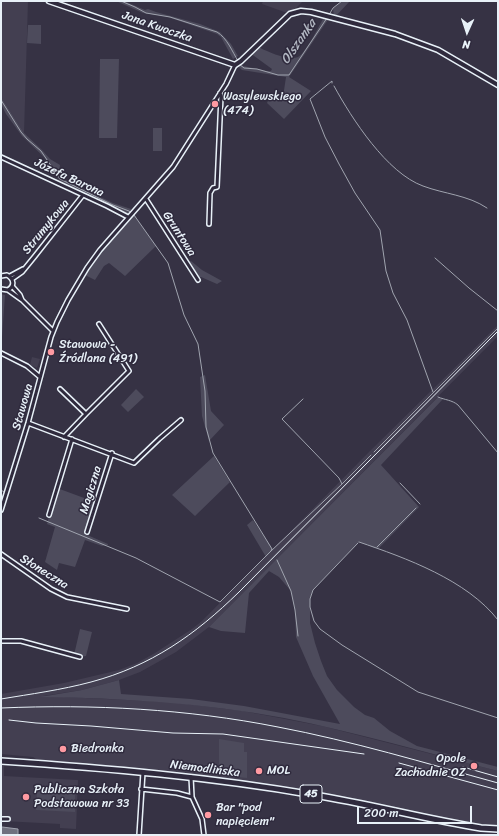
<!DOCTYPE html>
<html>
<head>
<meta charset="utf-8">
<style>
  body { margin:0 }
  #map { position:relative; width:499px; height:836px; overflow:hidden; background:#363244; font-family:Sriracha,sans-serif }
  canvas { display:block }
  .frame { position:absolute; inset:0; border:2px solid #e8f1f8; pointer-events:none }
  .north { position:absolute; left:447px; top:12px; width:40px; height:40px; -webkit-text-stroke:3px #2f2a3d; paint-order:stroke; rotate:183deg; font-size:11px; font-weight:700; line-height:16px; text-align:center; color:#e8f1f8 }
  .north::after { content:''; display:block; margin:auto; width:14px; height:18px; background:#e8f1f8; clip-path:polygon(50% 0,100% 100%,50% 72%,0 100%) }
  .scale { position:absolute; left:357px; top:806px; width:115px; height:18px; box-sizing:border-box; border:2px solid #e8f1f8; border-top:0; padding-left:5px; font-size:12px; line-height:14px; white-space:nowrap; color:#e8f1f8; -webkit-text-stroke:3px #2f2a3d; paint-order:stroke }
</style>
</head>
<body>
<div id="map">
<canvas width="499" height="836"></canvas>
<div class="frame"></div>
<div class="north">N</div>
<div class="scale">200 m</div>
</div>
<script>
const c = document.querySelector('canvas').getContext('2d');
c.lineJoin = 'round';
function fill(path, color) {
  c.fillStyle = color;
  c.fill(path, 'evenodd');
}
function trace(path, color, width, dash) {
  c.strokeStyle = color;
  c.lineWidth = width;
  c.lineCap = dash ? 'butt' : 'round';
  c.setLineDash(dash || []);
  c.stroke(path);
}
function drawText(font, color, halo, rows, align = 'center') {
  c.font = font + ' Sriracha,sans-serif';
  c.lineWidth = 3;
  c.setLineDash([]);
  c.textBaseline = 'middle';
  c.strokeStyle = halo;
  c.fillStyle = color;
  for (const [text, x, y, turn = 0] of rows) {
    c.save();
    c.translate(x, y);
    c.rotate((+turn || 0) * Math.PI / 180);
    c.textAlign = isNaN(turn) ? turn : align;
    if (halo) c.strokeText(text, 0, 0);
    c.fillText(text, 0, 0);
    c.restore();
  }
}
fill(new Path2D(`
  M1 1H28L24 133 1 97Z
  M263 1H303L290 14 262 4Z
  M498 325V336L209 627 176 652 140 672 119 680 82 690 43 696 171 702 243 711 322 726 498 771V829L246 785 45 765 33 757 1 754V694L64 683 119 670 137 663 155 653 192 629 202 621 370 451Z
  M32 357 40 359 37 368 30 365Z
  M1 766H4V776L78 780 76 829 60 828V824L3 821 4 816H1Z`), '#433f51');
fill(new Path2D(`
  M116 1H124L145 10 148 9 156 12 200 24 220 32 231 44 238 56 233 59 221 37 217 34 165 16 143 13Z
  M342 1H350L334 18 328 20 325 24 289 77 311 91 284 119 267 103 271 94 283 97 286 77 242 70 238 66 240 64 243 66 263 70 266 71H271L272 69 250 53 257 46C265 51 288 61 298 57 306 53 320 24 325 15L334 18 333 8Z
  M28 25H41V44L27 43Z
  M100 59H119L117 138H99Z
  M1 97 24 133 42 150 50 159 60 165 59 172 61 178 113 203 131 209 128 217 134 215 156 246 125 276 109 263 104 266 95 280 83 274 128 217 59 180 45 158 22 136 6 114 1 104Z
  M153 128H162V151H153Z
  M191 261 202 270 222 281 217 284 201 277 197 279 187 263Z
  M1 294 5 295 1 351Z
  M205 375 211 411 224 425 209 441 202 416 200 377Z
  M136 389 144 397 128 412 121 405Z
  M438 397 443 399 381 465 419 507 378 549 359 542 313 590 310 599V623L315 643 321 661 327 676 337 690 354 707 365 715 374 718 390 731 417 746 498 767V771C427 753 356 732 284 718 202 703 122 698 40 697L82 690 119 680 121 694 191 699 244 706 340 724 313 676 296 637 295 610 291 591 279 577 269 571 249 593 245 633 221 631 209 627Z
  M214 456 230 482 195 516 172 495Z
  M57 488 95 502 85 534 108 544V545L102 546 85 540 75 567 59 563 57 570 45 562 55 527 47 524Z
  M253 520 273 550 266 557 247 525Z
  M80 629 92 632 86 656 80 657 74 655Z
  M219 739 244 743V752H247V778L219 775Z
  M37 791 75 792V812L36 810Z`), '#4d4b5c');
const water = new Path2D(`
  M2 827 18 829V835H1Z`);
fill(water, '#70717f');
trace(water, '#a0a4af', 1);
trace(new Path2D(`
  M121 1 135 7 146 13 170 17 217 32C227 38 232 51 238 61
  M329 15 333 8 342 1
  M239 64 244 68 257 69 278 75H289L327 18
  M332 83V81L310 99 325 137 339 164 355 193 380 230 386 271 393 293 407 320 433 392
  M334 86C352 119 387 173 423 186 444 194 468 195 487 208
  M1 100 21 132 27 139 41 151 60 179 113 205 129 211 134 215 168 263 184 315 198 344 205 391 206 427 213 453 272 549 271 551 220 602 136 558 39 518
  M435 258 469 288 498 311
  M438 397C445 400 452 400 458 405L498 453
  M374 452 498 328
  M400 483 420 504
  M342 484 371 455
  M1 490 4 492
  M359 542C406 558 467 580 498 620
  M358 543 313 590 310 599V607L314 621 320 629 342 645 418 692 498 718
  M377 547 416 508
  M271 551 342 484 339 478 282 419 303 399
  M277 560 291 591 295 610 298 636`), '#a0a4af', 1);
const minor = new Path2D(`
  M1 157 107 206 128 217
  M146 199 198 280
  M209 224 210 193 213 188 217 187 221 96 220 93
  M1 276 7 275C14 279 15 286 8 290L1 289
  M10 276 23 269
  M12 279 22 272 35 256 83 195
  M12 286 20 295 22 300
  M8 290 22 300 53 331
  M1 353 27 366 40 377
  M60 389 86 414 64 437
  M86 414 129 371 99 324
  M28 423 134 463 159 439 181 420
  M1 510 28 423 51 337 57 322 68 300 87 268 100 250 173 167 226 84 235 65
  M49 515 72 439
  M87 532 112 453
  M1 554 51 589 67 597 127 609
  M1 641H21L80 657
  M191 777 192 797 202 819 204 835
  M141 789 177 793 192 797
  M1 819H8
  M139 835 143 772`);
const tertiary = new Path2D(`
  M49 1 235 65 241 61 290 14 301 11 311 12 395 34 438 50 498 85`);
const primary = new Path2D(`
  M1 761C106 768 211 777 314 795 370 804 425 819 481 828L498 829`);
trace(minor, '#e8f1f8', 6);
trace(tertiary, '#e8f1f8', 7);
trace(primary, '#e8f1f8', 8);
trace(minor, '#2f2a3d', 3);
trace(tertiary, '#2f2a3d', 4);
trace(primary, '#2f2a3d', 5);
trace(new Path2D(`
  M1 699C31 694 61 690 91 682 151 666 195 635 239 592L498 331
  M1 708C94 704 187 709 278 727 352 741 425 763 498 783
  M9 720 36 723 91 726 173 733 223 734 364 754
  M399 763 498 790
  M463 767 498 777`), '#e8f1f8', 1);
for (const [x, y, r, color] of [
  [215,104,4,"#ff9aa2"],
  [51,352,4,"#ff9aa2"],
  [63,749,4,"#ff9aa2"],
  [474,766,4,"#ff9aa2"],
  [259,771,4,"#ff9aa2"],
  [26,797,4,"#ff9aa2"],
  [208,815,4,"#ff9aa2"]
]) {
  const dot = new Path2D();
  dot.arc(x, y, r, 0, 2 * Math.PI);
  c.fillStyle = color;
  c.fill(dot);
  trace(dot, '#2f2a3d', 1.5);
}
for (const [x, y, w] of [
  [311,794,22]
]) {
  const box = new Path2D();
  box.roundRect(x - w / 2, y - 9, w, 18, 3);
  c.fillStyle = '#2f2a3d';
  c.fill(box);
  trace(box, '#e8f1f8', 1);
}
drawText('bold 11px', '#e8f1f8', null, [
  ["45",311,794]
]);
drawText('12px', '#e8f1f8', '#2f2a3d', [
  ["Jana Kwoczka",157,27,19],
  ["Józefa Barona",69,178,25],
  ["Strumykowa",46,227,-51],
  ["Gruntowa",179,234,57],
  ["Stawowa",23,407,-74],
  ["Magiczna",91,490,-73],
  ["Słoneczna",44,572,32],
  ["Niemodlińska",205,769,7]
]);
drawText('12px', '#e8f1f8', '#2f2a3d', [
  ["Wasylewskiego",223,97],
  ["(474)",223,111],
  ["Stawowa -",59,345],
  ["Źródlana (491)",59,359],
  ["Biedronka",71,749],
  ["Opole",466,759,"right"],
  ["Zachodnie OZ",466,773,"right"],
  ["MOL",267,771],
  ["Publiczna Szkoła",34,790],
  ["Podstawowa nr 33",34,804],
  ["Bar \"pod",216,808],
  ["napięciem\"",216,822]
], 'left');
drawText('italic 13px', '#b2b7c2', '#2f2a3d', [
  ["Olszanka",299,42,-55]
]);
</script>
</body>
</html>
